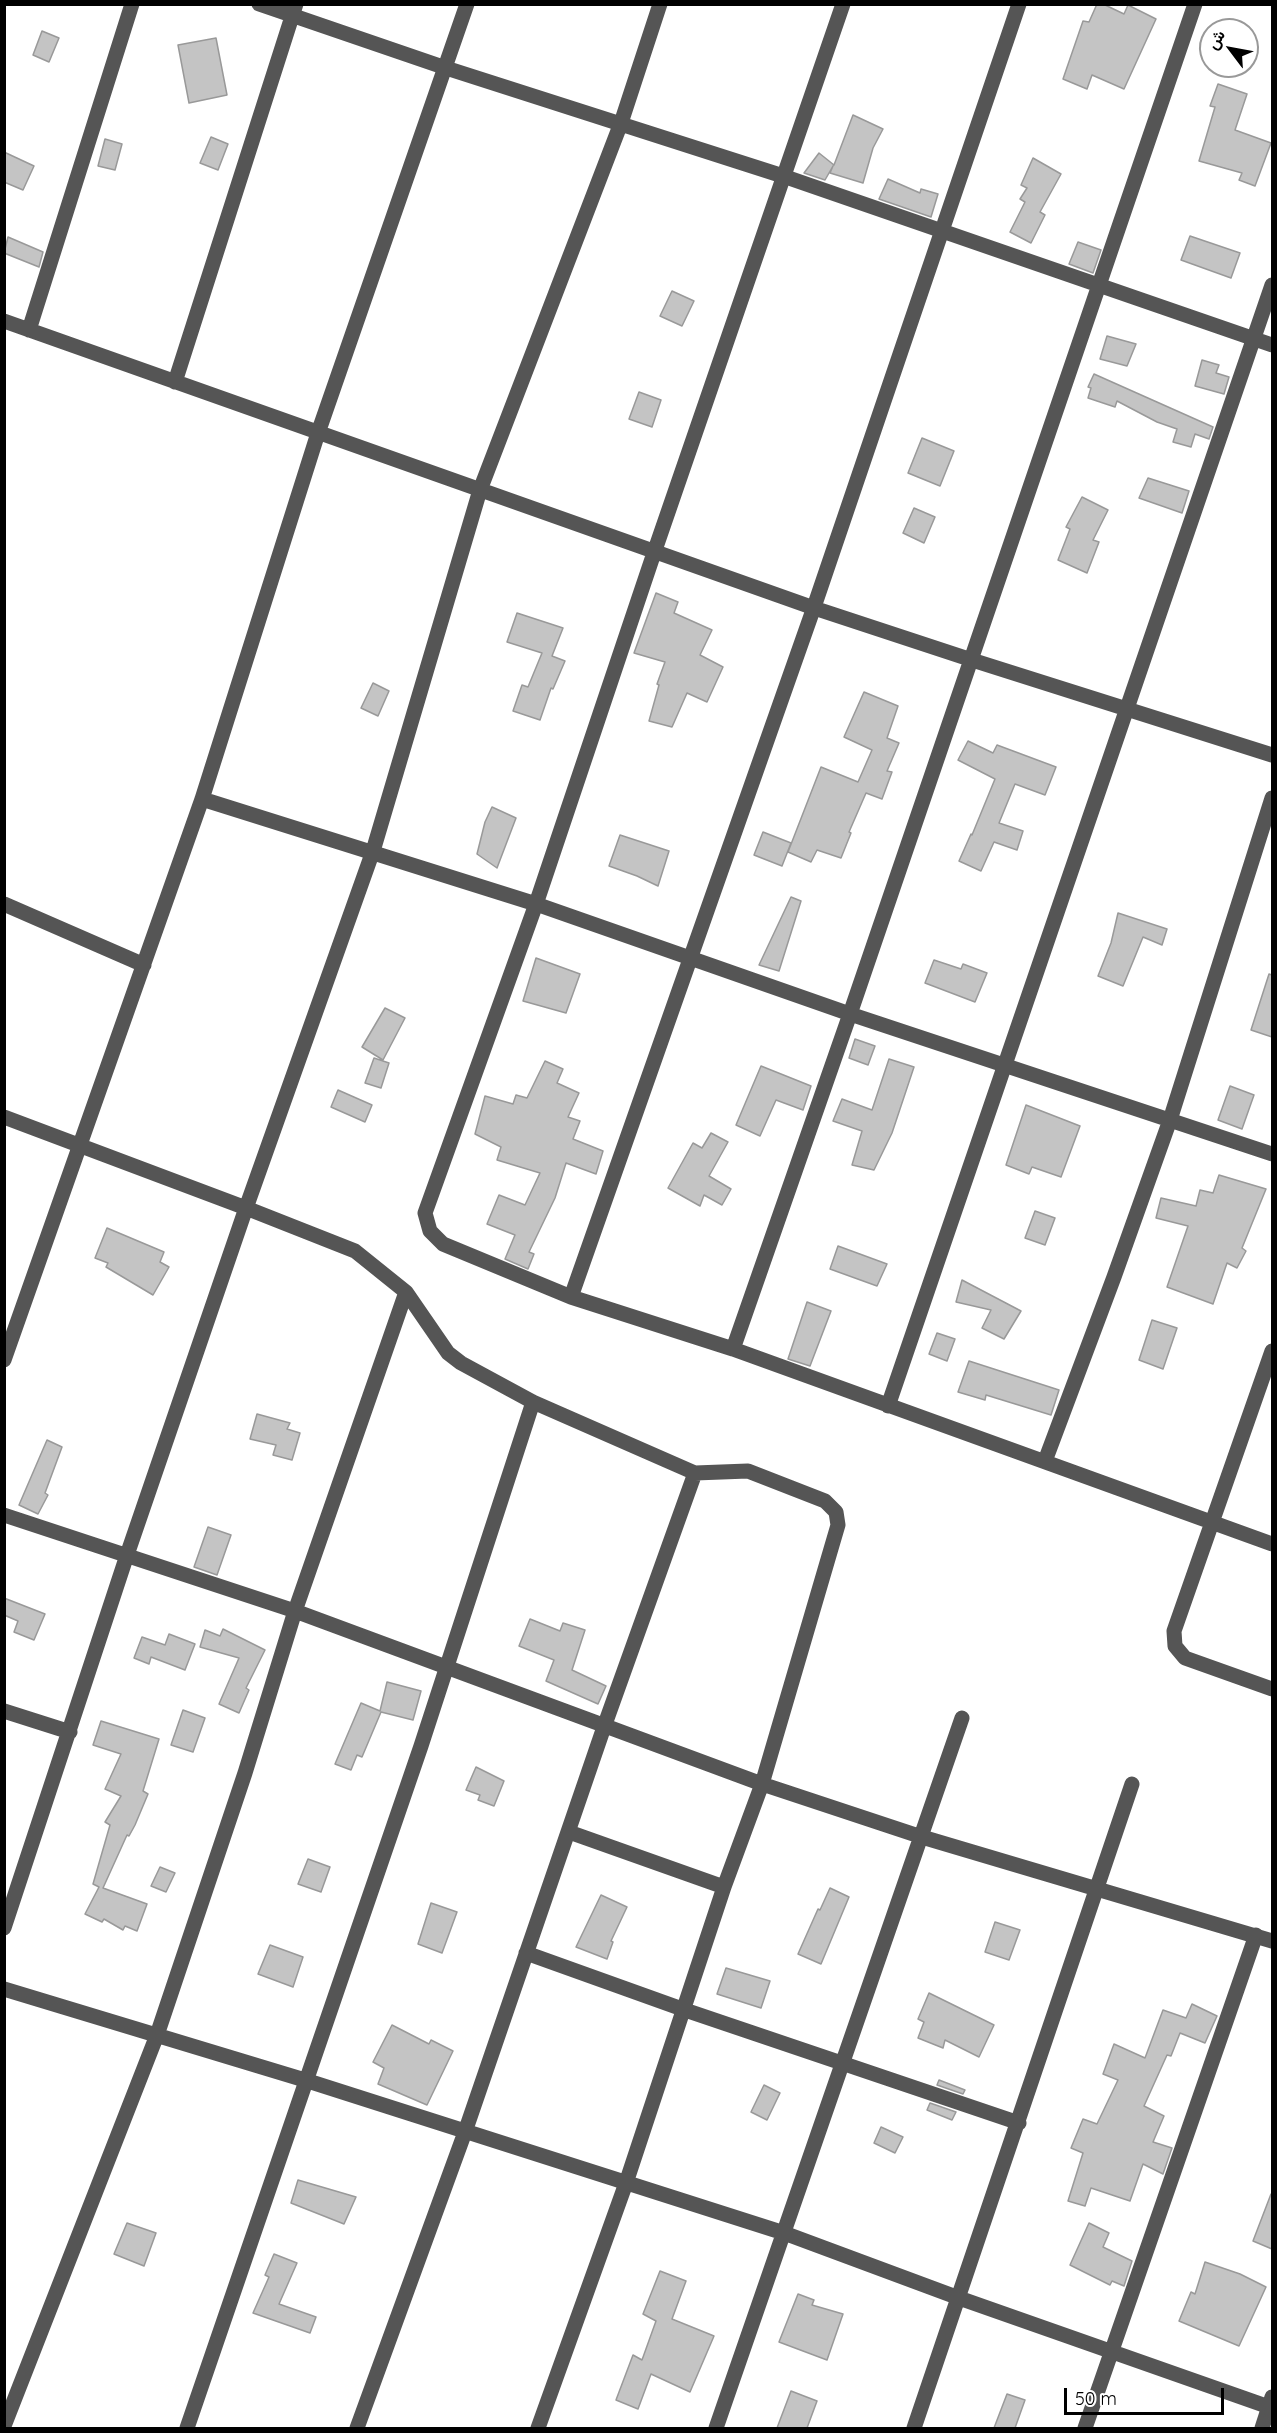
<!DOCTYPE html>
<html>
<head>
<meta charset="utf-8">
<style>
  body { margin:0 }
  #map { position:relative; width:1277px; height:2433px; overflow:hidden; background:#fff; font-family:Quicksand,Vazirmatn,sans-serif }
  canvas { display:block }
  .frame { position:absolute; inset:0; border:6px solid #000; pointer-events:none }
  .north { position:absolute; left:1199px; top:18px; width:60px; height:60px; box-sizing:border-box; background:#fff; border:2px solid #999; border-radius:50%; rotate:302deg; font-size:16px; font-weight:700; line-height:24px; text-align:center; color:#000 }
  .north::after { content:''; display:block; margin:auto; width:21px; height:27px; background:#000; clip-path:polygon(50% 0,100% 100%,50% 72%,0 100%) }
  .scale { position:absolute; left:1064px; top:2388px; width:160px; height:27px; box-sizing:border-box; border:3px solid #000; border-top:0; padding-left:8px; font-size:18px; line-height:21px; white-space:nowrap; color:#000; -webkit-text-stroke:4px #fff; paint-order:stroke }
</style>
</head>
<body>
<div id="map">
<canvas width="1277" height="2433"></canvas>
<div class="frame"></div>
<div class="north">ش</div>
<div class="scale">50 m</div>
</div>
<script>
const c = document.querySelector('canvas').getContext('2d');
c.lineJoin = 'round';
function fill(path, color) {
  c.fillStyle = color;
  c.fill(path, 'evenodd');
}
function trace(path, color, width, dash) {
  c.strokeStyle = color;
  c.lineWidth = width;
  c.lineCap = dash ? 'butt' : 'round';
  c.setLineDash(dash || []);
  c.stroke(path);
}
const building = new Path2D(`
  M1097 4H1103L1124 14 1128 5 1156 19 1124 89 1092 75 1087 89 1063 79 1083 21 1089 22Z
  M42 31 59 38 49 62 33 55Z
  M216 38 227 95 189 103 178 45Z
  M1218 84 1247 94 1235 130 1271 143 1255 186 1239 180 1242 173 1199 161 1215 107 1210 106Z
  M853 115 883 129 873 148 863 183 830 173 833 166 825 180 804 173 819 153 834 165Z
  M211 137 228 144 218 170 200 163Z
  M105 139 122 144 115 170 98 166Z
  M4 152 34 166 23 190 4 182Z
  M1033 158 1061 174 1040 212 1045 215 1031 243 1010 232 1025 202 1020 199 1027 188 1021 185Z
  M888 179 920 193 921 189 938 194 931 217 879 199Z
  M1190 236 1240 253 1231 278 1181 260Z
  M8 237 43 252 39 267 4 253Z
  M1078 242 1101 250 1093 273 1069 264Z
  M672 291 694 301 682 326 660 316Z
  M1107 336 1136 344 1127 366 1100 359Z
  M1202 360 1219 365 1216 373 1229 377 1224 394 1195 386Z
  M1094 374 1213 427 1209 439 1195 434 1191 447 1173 442 1177 429 1157 422 1117 401 1115 407 1088 398 1091 388 1088 387Z
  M639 392 661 400 652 427 629 419Z
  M922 438 954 451 940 486 908 473Z
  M1148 478 1189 491 1182 513 1139 498Z
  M1082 497 1108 510 1093 540 1099 542 1087 573 1058 560 1070 529 1066 527Z
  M914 508 935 517 924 543 903 533Z
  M656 593 678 602 674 613 712 630 700 655 723 667 707 702 687 693 672 727 649 721 659 685 657 684 665 662 634 653Z
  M517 613 563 628 552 656 565 661 553 689 551 688 540 720 513 711 522 685 528 687 542 653 507 642Z
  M373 683 389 691 378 716 361 708Z
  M864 692 898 706 887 738 899 743 887 771 892 772 882 799 866 793 849 832 851 833 841 858 817 850 811 862 788 852 821 767 858 782 872 750 844 737Z
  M968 741 993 753 997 745 1056 767 1045 795 1015 784 999 823 1023 831 1017 850 994 842 981 871 959 861 971 834 972 835 995 779 958 760Z
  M492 807 516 818 497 868 477 854 485 822Z
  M763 832 791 843 782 866 754 855Z
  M620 835 669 851 658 886 637 876 609 866Z
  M791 897 801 901 779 971 759 965Z
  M1118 913 1167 929 1162 945 1143 937 1123 986 1098 976 1111 943Z
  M536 958 580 974 566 1013 523 1001Z
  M934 960 961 969 963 964 987 973 975 1002 925 983Z
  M1269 974 1272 975V1037L1251 1030Z
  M385 1008 405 1018 383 1060 362 1047Z
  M855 1039 875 1046 868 1065 849 1058Z
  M374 1058 389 1063 381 1088 365 1083Z
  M889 1059 914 1067 892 1133 874 1170 852 1165 862 1131 833 1121 842 1099 872 1110Z
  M545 1061 563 1069 557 1083 579 1093 568 1117 580 1121 573 1139 603 1151 596 1174 566 1163 555 1198 529 1252 534 1254 528 1269 505 1259 515 1235 487 1224 499 1195 525 1205 540 1173 497 1160 501 1147 475 1134 485 1096 513 1104 516 1095 527 1098Z
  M761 1066 811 1086 803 1110 776 1100 760 1136 736 1125Z
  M1230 1086 1254 1095 1242 1129 1218 1120Z
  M338 1090 372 1105 365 1122 331 1107Z
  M1026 1105 1080 1126 1061 1177 1032 1167 1029 1174 1006 1165Z
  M711 1133 728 1142 709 1176 731 1189 722 1205 704 1195 700 1206 668 1188 693 1143 702 1148Z
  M1219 1175 1266 1189 1242 1248 1246 1251 1237 1268 1227 1263 1213 1304 1167 1287 1188 1226 1156 1218 1161 1198 1196 1206 1200 1190 1213 1193Z
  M1035 1211 1055 1218 1045 1245 1025 1238Z
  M107 1228 164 1252 160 1262 169 1267 153 1295 106 1267 108 1263 95 1258Z
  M838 1246 887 1264 877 1286 830 1269Z
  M962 1280 1021 1311 1004 1339 982 1328 991 1310 956 1302Z
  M807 1302 831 1311 810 1366 788 1359Z
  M1152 1320 1177 1328 1163 1369 1139 1360Z
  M937 1333 955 1339 947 1361 929 1354Z
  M969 1361 1059 1390 1051 1415 986 1395 985 1400 958 1392Z
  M257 1414 290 1423 287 1429 300 1433 292 1460 273 1455 276 1445 250 1439Z
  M47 1440 62 1447 45 1493 48 1495 38 1514 19 1505Z
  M208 1527 231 1535 217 1575 194 1567Z
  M4 1598 45 1614 34 1640 14 1632 18 1621 4 1615Z
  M530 1619 560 1631 563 1623 585 1630 572 1670 606 1686 598 1704 546 1681 554 1660 519 1646Z
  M223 1629 265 1650 246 1688 249 1690 239 1713 219 1704 239 1658 200 1647 205 1630 220 1636Z
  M169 1634 195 1644 185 1670 151 1657 149 1664 134 1658 142 1637 165 1645Z
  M387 1682 421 1691 413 1720 381 1712 362 1757 357 1755 351 1770 335 1764 361 1703 380 1711Z
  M183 1710 205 1718 193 1752 171 1745Z
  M101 1721 159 1739 143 1791 148 1794 135 1825 129 1836 127 1835 103 1888 147 1904 137 1931 125 1926 123 1930 104 1919 102 1922 85 1914 99 1887 93 1884 110 1825 105 1822 121 1796 105 1789 121 1754 93 1745Z
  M476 1767 504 1781 494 1806 478 1800 480 1795 466 1790Z
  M308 1859 330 1867 321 1892 298 1884Z
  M160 1867 175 1873 166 1892 151 1886Z
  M830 1888 849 1897 821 1964 798 1954 818 1909 820 1910Z
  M601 1895 627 1907 611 1941 613 1942 607 1959 576 1947Z
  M431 1903 457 1912 442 1953 418 1944Z
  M995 1922 1020 1930 1009 1960 985 1952Z
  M270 1945 303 1957 293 1987 258 1974Z
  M726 1968 770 1981 761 2008 717 1994Z
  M929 1993 994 2025 979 2057 945 2040 943 2048 918 2038 924 2022 918 2019Z
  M1192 2004 1217 2016 1205 2043 1180 2033 1171 2056 1167 2055 1144 2106 1164 2116 1153 2142 1172 2148 1163 2174 1143 2164 1130 2201 1091 2188 1085 2206 1068 2201 1083 2153 1071 2148 1083 2119 1097 2124 1118 2080 1103 2074 1114 2044 1145 2058 1163 2010 1186 2018Z
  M392 2025 429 2044 431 2040 453 2051 427 2105 378 2084 384 2068 373 2062Z
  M939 2080 965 2090 963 2094 937 2085Z
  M764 2085 780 2093 767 2120 751 2112Z
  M930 2103 956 2112 952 2120 927 2110Z
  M881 2127 903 2137 895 2153 874 2143Z
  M298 2180 356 2197 344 2224 291 2203Z
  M1271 2194H1272V2249L1253 2241Z
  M127 2223 156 2233 144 2266 114 2254Z
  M1089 2223 1109 2233 1103 2247 1132 2261 1124 2286 1112 2281 1110 2285 1070 2265Z
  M274 2254 297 2263 279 2304 316 2317 310 2333 253 2313 269 2277 265 2275Z
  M1205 2262 1240 2274 1266 2287 1239 2346 1179 2321 1191 2292 1195 2294Z
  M660 2271 686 2281 672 2319 714 2336 690 2392 651 2374 638 2409 616 2400 633 2355 642 2360 656 2321 643 2314Z
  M798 2294 814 2300 812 2305 843 2314 827 2360 779 2342Z
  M791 2391 817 2401 807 2428H777Z
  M1007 2394 1025 2400 1015 2428H994Z`);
fill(building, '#c4c4c4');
trace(building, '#999', 1.5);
trace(new Path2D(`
  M259 4 446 68 783 176 1272 345
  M843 4 655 550 536 904 425 1213 430 1231 443 1244 571 1297 733 1349 1272 1544
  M4 321 814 608 972 660 1272 755
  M29 330 132 4
  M175 382 296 4
  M202 799 536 904 850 1014 1272 1154
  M4 904 144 965
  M4 1117 246 1208 355 1251 406 1292 448 1353 461 1363 533 1402 695 1473 748 1471 825 1501 836 1512 838 1525 762 1784 724 1887 626 2183 538 2428
  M571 1297C650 1067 734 839 813 610 883 408 949 206 1019 4
  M733 1349 850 1014 1195 4
  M1272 1351 1174 1631 1175 1646 1185 1658 1272 1689
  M4 1360 202 799 318 433 467 4
  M888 1406 1272 285
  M1045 1461 1114 1277 1170 1120 1272 798
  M4 1515 295 1611 762 1784 922 1837 1272 1941
  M4 1711 70 1732
  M569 1832 724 1887
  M4 1928 127 1555 246 1208 373 851 480 490 621 123 660 4
  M526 1953 685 2010 1019 2123
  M4 1989 308 2081 784 2233 959 2298 1272 2408
  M4 2426 157 2035 245 1773 295 1611 406 1292
  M187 2428 421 1746 533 1402
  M357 2428 465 2132 604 1727 695 1473
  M716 2428 962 1718
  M914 2428 1132 1784
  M1085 2428 1256 1935
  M1262 2428 1272 2397`), '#555', 15);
</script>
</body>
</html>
